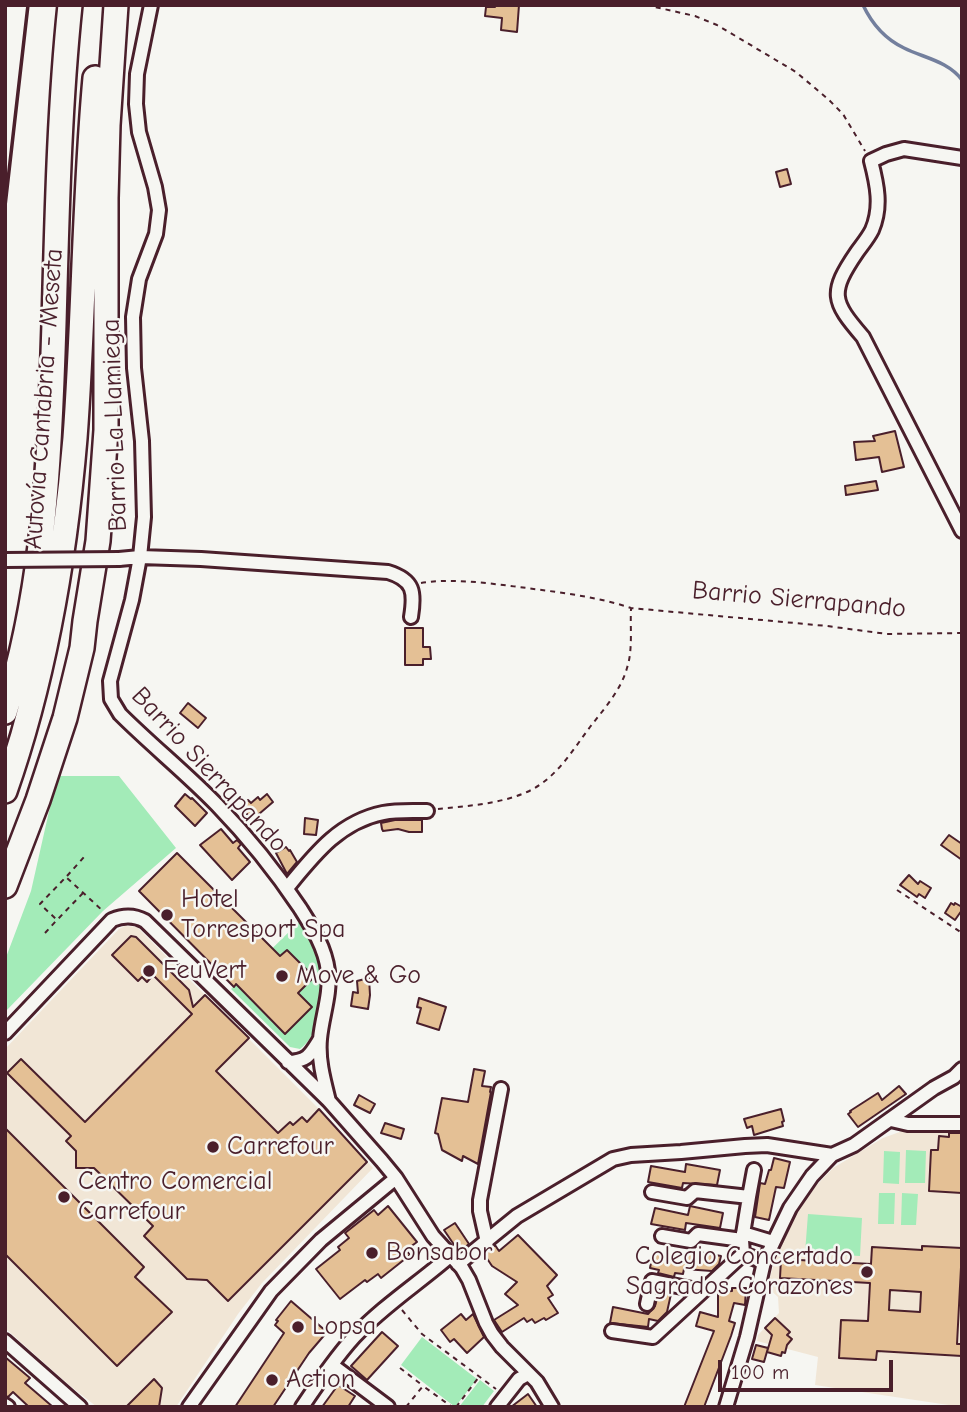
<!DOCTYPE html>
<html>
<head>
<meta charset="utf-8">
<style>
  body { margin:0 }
  #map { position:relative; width:967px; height:1412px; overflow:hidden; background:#f6f6f2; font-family:"Comic Neue",sans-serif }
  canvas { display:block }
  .frame { position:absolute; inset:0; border:7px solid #4a1f2b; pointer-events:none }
  .scale { position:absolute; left:718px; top:1360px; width:175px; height:32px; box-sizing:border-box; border:4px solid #4a1f2b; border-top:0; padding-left:9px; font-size:21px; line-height:24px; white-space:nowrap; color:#4a1f2b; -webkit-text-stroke:5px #f6f6f2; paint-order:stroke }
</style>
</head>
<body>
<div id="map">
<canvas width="967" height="1412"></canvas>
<div class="frame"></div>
<div class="scale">100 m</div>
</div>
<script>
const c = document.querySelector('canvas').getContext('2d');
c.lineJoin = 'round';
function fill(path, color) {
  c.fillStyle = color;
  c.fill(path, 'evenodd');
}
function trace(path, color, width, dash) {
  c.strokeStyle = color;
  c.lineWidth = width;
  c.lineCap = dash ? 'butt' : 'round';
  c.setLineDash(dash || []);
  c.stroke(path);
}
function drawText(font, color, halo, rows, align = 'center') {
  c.font = font + ' "Comic Neue",sans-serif';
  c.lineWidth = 5;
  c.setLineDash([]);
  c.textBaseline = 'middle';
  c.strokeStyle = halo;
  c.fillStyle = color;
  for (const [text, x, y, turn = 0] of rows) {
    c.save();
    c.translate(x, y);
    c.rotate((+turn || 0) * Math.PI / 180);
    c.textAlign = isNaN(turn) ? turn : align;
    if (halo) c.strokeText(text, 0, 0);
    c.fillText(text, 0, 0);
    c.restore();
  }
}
fill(new Path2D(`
  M125 926 137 927 319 1109 373 1168 262 1283 238 1314 176 1407H97L69 1385 5 1328V1049L119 929Z
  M905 1130H962V1407L815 1385 818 1357 757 1341 758 1335 779 1313 778 1297 767 1287 776 1257 796 1215 814 1188 833 1168 883 1138Z`), '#f1e6d6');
fill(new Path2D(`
  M57 776H119L176 848 103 911 5 1012V960L31 891Z
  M299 922C308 936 317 950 320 967 324 990 322 1034 300 1049L290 1047 231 989Z
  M906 1150 926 1151 925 1183H905Z
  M884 1151 900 1152 899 1184 883 1183Z
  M879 1193H895L894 1224H878Z
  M902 1193 918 1194 916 1225H901Z
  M808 1214 862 1218 860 1256 805 1253Z
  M422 1337 477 1379 455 1407 401 1365Z
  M480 1380 494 1391 482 1407H459Z`), '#a3ebb8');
trace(new Path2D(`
  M863 5C872 24 885 39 904 48 924 58 948 61 962 80`), '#737f9d', 3.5);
const building = new Path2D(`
  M495 5H519L517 32 501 30 502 18 485 16 486 7H495Z
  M787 169 791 184 780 187 776 172Z
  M895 431 904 467 882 472 879 457 856 460 854 442 875 441 873 436Z
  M876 481 878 490 846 495 845 486Z
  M405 628H423V647H430L431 659H423V665H405Z
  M188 703 206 718 198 728 180 713Z
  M185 794 191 799 192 798 207 813 195 826 175 806Z
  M267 794 273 802 252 820 241 807 248 800 251 803 258 797 260 800Z
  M305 818 318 820 316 835 304 834Z
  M395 820H422V832H409L398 829 383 831 382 829 381 823Z
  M221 829 233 843 237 840 241 844 238 848 250 862 232 880 200 845Z
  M949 835 962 844V860L941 845Z
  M286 847 289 851 290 850 297 862 287 874 276 853Z
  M177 853 280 956 287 950 314 977 298 993 312 1007 285 1034 236 984 234 987 139 891Z
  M909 875 918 884 920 881 931 888 925 898 919 894 917 897 900 885Z
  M951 903 954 905 955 903 962 907V910L955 920 945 913Z
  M131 936 136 937 189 990 193 1007 205 995 249 1038 216 1071 278 1133 290 1122 293 1125 302 1117 307 1122 319 1109 367 1162 228 1301 207 1280 187 1279 144 1236 153 1226 94 1168H76V1151L66 1141 71 1136 7 1073 21 1059 85 1122 192 1014 153 975 147 982 142 977 138 981 112 955Z
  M369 978 370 995 368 1009 351 1006 353 992 358 993 357 981Z
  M419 998 446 1007 439 1030 417 1023 421 1008 417 1007Z
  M474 1069 485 1071 482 1086 491 1087 490 1092H491L478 1164 463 1156 462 1161 442 1150 438 1134 435 1133 442 1098 468 1102Z
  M899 1086 906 1094 858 1127 848 1114 851 1112 850 1111 878 1093 882 1100Z
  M359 1095 375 1104 370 1113 354 1105Z
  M781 1109 784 1121 782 1122 783 1126 754 1135 752 1126 747 1128 744 1119Z
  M385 1123 404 1129 401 1139 381 1133Z
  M5 1128 144 1267 135 1277 172 1312 117 1366 5 1254Z
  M949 1133H962V1193L929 1191 931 1150H938L939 1136 949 1137Z
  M774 1158 790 1162 784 1188 776 1187 769 1220 755 1217 760 1183 765 1184 769 1170H771Z
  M686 1164 720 1170 717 1185 683 1183 682 1188 648 1182 651 1166 685 1172Z
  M388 1206 417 1242 406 1250 410 1255 381 1278 378 1274 367 1282 365 1280 340 1299 316 1269 340 1250 338 1247 349 1238 345 1233 374 1210 378 1215Z
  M690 1206 723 1213 720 1228 686 1223 685 1230 651 1224 655 1208 688 1215Z
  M455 1223 469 1244 459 1252 444 1230Z
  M518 1235 557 1275 547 1286 553 1295 548 1298 558 1313 546 1320 544 1318 535 1323 532 1319 527 1322 524 1318 502 1332 494 1320 518 1305 505 1294 517 1282 492 1266 484 1254 495 1245 499 1251Z
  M922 1246 962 1248 957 1344H962V1356L877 1351 876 1360 839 1358 841 1320 868 1321 870 1283 780 1278 781 1259 871 1264 872 1247 922 1250ZM890 1290 921 1292 920 1312 889 1310Z
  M688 1250 721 1256 719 1264 712 1271 684 1269 683 1274 675 1273 674 1277 658 1273 659 1270 650 1268 653 1252 686 1258Z
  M732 1288H746L745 1305 734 1303 729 1321 735 1323 731 1336 704 1407H684L714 1331 696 1326 700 1312 718 1317V1292L732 1291Z
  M659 1291 671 1294 667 1312 658 1321 649 1319 648 1327 610 1323 613 1307 648 1314 655 1306Z
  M291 1301 327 1332 309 1353 273 1407H235L284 1333 275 1325 278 1321 276 1320Z
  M461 1314 466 1320 473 1314 484 1337 467 1353 454 1339 450 1342 441 1330Z
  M775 1318 790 1332 787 1335 792 1339 787 1345 785 1353 782 1352 781 1356 767 1352 772 1335 765 1328Z
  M382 1332 398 1346 367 1380 351 1366Z
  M756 1345 768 1348 764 1362 752 1359Z
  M5 1357 30 1378 25 1383 53 1407H29L13 1392 8 1397 5 1396Z
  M154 1379 162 1388 159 1407H126Z
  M338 1385 355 1396 348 1407H322Z
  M528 1394 537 1407H511Z`);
fill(building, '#e4c095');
trace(building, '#4a1f2b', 2);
const minor = new Path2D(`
  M151 5 137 74 136 104 139 132 155 187 159 210 156 234 139 279 133 317 134 368 142 441 144 517 140 557 132 600 110 681 111 699 120 714C151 745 186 773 217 805 247 836 276 872 300 908 312 927 325 947 328 971 331 994 322 1016 320 1039 318 1060 324 1081 329 1101
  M962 158 904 149 886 154 871 161C877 184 882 207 872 230 868 238 862 245 857 252 829 293 832 301 863 337L962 531
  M119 559 140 557 201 559 388 572C414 580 415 592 411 617
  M287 888C314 855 339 822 383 813 397 810 413 811 427 811
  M5 1033 112 920C124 915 134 915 145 921L329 1101 382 1161 396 1178 433 1236 462 1268 469 1280 486 1323 492 1334 502 1347 537 1382 552 1407
  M288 1062C308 1061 310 1055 320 1039
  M891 1120 908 1124H962
  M652 1192 687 1198 695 1191 749 1197 742 1240 743 1254
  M749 1197 754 1170
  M743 1233 773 1242
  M662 1236 691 1241 698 1234 742 1240
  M487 1242 480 1211V1200L501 1089
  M458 1264 517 1216 613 1159 631 1155 681 1152 745 1146 767 1145 832 1155
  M647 1304 652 1281 702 1291
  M612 1331 653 1337 743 1254 764 1262
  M5 1341 80 1407
  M332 1365 388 1407
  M5 1405 8 1407
  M189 1407 271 1291 321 1240 396 1178
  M302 1407C318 1383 335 1358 354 1337 383 1306 419 1283 450 1256
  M497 1407 519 1379 528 1374
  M726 1407 747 1337 764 1262 790 1208 812 1176 832 1155 854 1145 934 1088 954 1077 962 1069`);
const motorway = new Path2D(`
  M5 712C45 587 50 454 54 323 57 217 59 111 70 5
  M5 791C45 677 65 558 75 438 84 318 84 198 95 78
  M5 886 38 800 65 718 82 648 85 621 98 541 106 430V198L108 125 116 5`);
trace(minor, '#4a1f2b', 18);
trace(motorway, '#4a1f2b', 28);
trace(new Path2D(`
  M646 5 695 16 717 25 796 72 829 100 843 114 865 151
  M421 583C453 578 486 583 519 587 556 592 595 596 631 608L827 626 887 634 962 633
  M438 809C467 806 500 804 527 792 556 779 572 751 590 727 604 709 621 690 627 668 633 650 630 627 631 609
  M67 876 84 857
  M897 890 962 933
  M83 893 57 920 40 904 66 877 104 912
  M45 933 56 921
  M402 1310 422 1334 496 1389
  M400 1368 422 1385
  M406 1407 423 1386 452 1407
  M456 1407 479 1377`), '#4a1f2b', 2, [5, 5]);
trace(minor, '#f6f6f2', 12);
trace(motorway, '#f6f6f2', 23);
trace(new Path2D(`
  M5 206 28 5`), '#4a1f2b', 3.5);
const minorBridge = new Path2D(`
  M5 560 119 559`);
trace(minorBridge, '#4a1f2b', 18, []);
trace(minorBridge, '#f6f6f2', 12);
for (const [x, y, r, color] of [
  [167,915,7,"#4a1f2b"],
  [149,971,7,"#4a1f2b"],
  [282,976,7,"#4a1f2b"],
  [213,1147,7,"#4a1f2b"],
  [64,1197,7,"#4a1f2b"],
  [372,1253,7,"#4a1f2b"],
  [867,1272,7,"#4a1f2b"],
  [298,1327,7,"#4a1f2b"],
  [272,1380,7,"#4a1f2b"]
]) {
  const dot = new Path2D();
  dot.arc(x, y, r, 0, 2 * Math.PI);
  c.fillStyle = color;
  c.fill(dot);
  trace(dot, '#f6f6f2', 2.5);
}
drawText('26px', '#4a1f2b', '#f6f6f2', [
  ["Autovía Cantabria - Meseta",44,399,-86],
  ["Barrio La Llamiega",115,425,-92],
  ["Barrio Sierrapando",799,600,5],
  ["Barrio Sierrapando",209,770,47]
]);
drawText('26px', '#4a1f2b', '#f6f6f2', [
  ["Hotel",181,900],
  ["Torresport Spa",181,930],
  ["FeuVert",163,971],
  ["Move & Go",296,976],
  ["Carrefour",227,1147],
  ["Centro Comercial",78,1182],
  ["Carrefour",78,1212],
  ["Bonsabor",386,1253],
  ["Colegio Concertado",853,1257,"right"],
  ["Sagrados Corazones",853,1287,"right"],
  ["Lopsa",312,1327],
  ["Action",286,1380]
], 'left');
</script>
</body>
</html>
